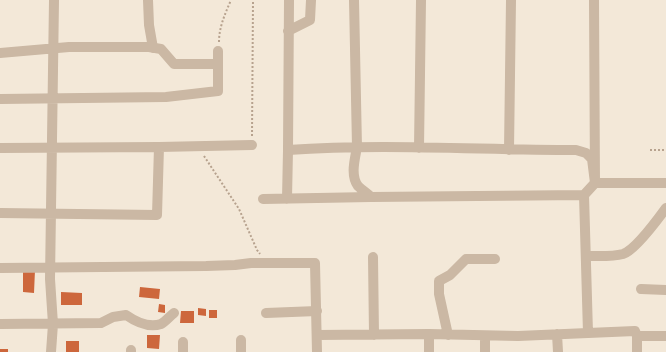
<!DOCTYPE html>
<html>
<head>
<meta charset="utf-8">
<style>
  body { margin:0 }
  canvas { display:block; background:#f3e8d8 }
</style>
</head>
<body>
<canvas width="666" height="352"></canvas>
<script>
const c = document.querySelector('canvas').getContext('2d');
c.lineJoin = 'round';
function fill(path, color) {
  c.fillStyle = color;
  c.fill(path, 'evenodd');
}
function trace(path, color, width, dash) {
  c.strokeStyle = color;
  c.lineWidth = width;
  c.lineCap = dash ? 'butt' : 'round';
  c.setLineDash(dash || []);
  c.stroke(path);
}
fill(new Path2D(`
  M23 270H35L34 293 23 292Z
  M140 287 160 289 159 299 139 297Z
  M61 292 82 293V305H61Z
  M159 304 165 305V313L158 312Z
  M198 308 206 309V316L198 315Z
  M209 310H217V318H209Z
  M181 311H194V323H180Z
  M147 335H160L159 349 147 348Z
  M66 341H79V352H66Z
  M0 349H8V352H0Z`), '#cd673c');
trace(new Path2D(`
  M219 42C219 27 225 14 231 0
  M252 136 253 0
  M650 150H666
  M204 156 239 209 257 250 260 254`), '#b7a28e', 2, [2, 2]);
trace(new Path2D(`
  M148 0 149 25 153 48
  M354 0 357 147C355 159 350 175 358 186 362 190 367 193 371 197L584 195 595 183 594 0
  M288 31 310 20 311 0
  M0 53 69 47H149L161 49 174 64H218
  M0 99 166 97 218 91V51
  M0 148 159 147 252 145
  M419 148 421 0
  M288 150 289 0
  M509 150 511 0
  M263 199 371 197
  M287 199 288 150C383 143 480 150 576 150L586 153 592 159 595 183H666
  M0 213 157 215 159 147
  M586 256C597 256 612 257 623 254 635 250 658 219 666 208
  M373 257 374 335
  M0 268 206 266 235 265 251 263H315L317 352
  M641 289 666 290
  M266 313 317 311
  M0 324 101 323 113 317 126 315C136 322 149 328 161 324 165 322 170 316 174 313
  M588 333 635 331 637 336V352
  M429 334V352
  M557 334 558 352
  M317 335 429 334 518 336 588 333 584 195
  M448 335 439 294V281L450 275 466 259H495
  M485 336V352
  M637 336H666
  M183 342V352
  M51 352 53 324 50 279 54 0
  M131 352V350
  M241 352V340`), '#cbb8a4', 10);
</script>
</body>
</html>
